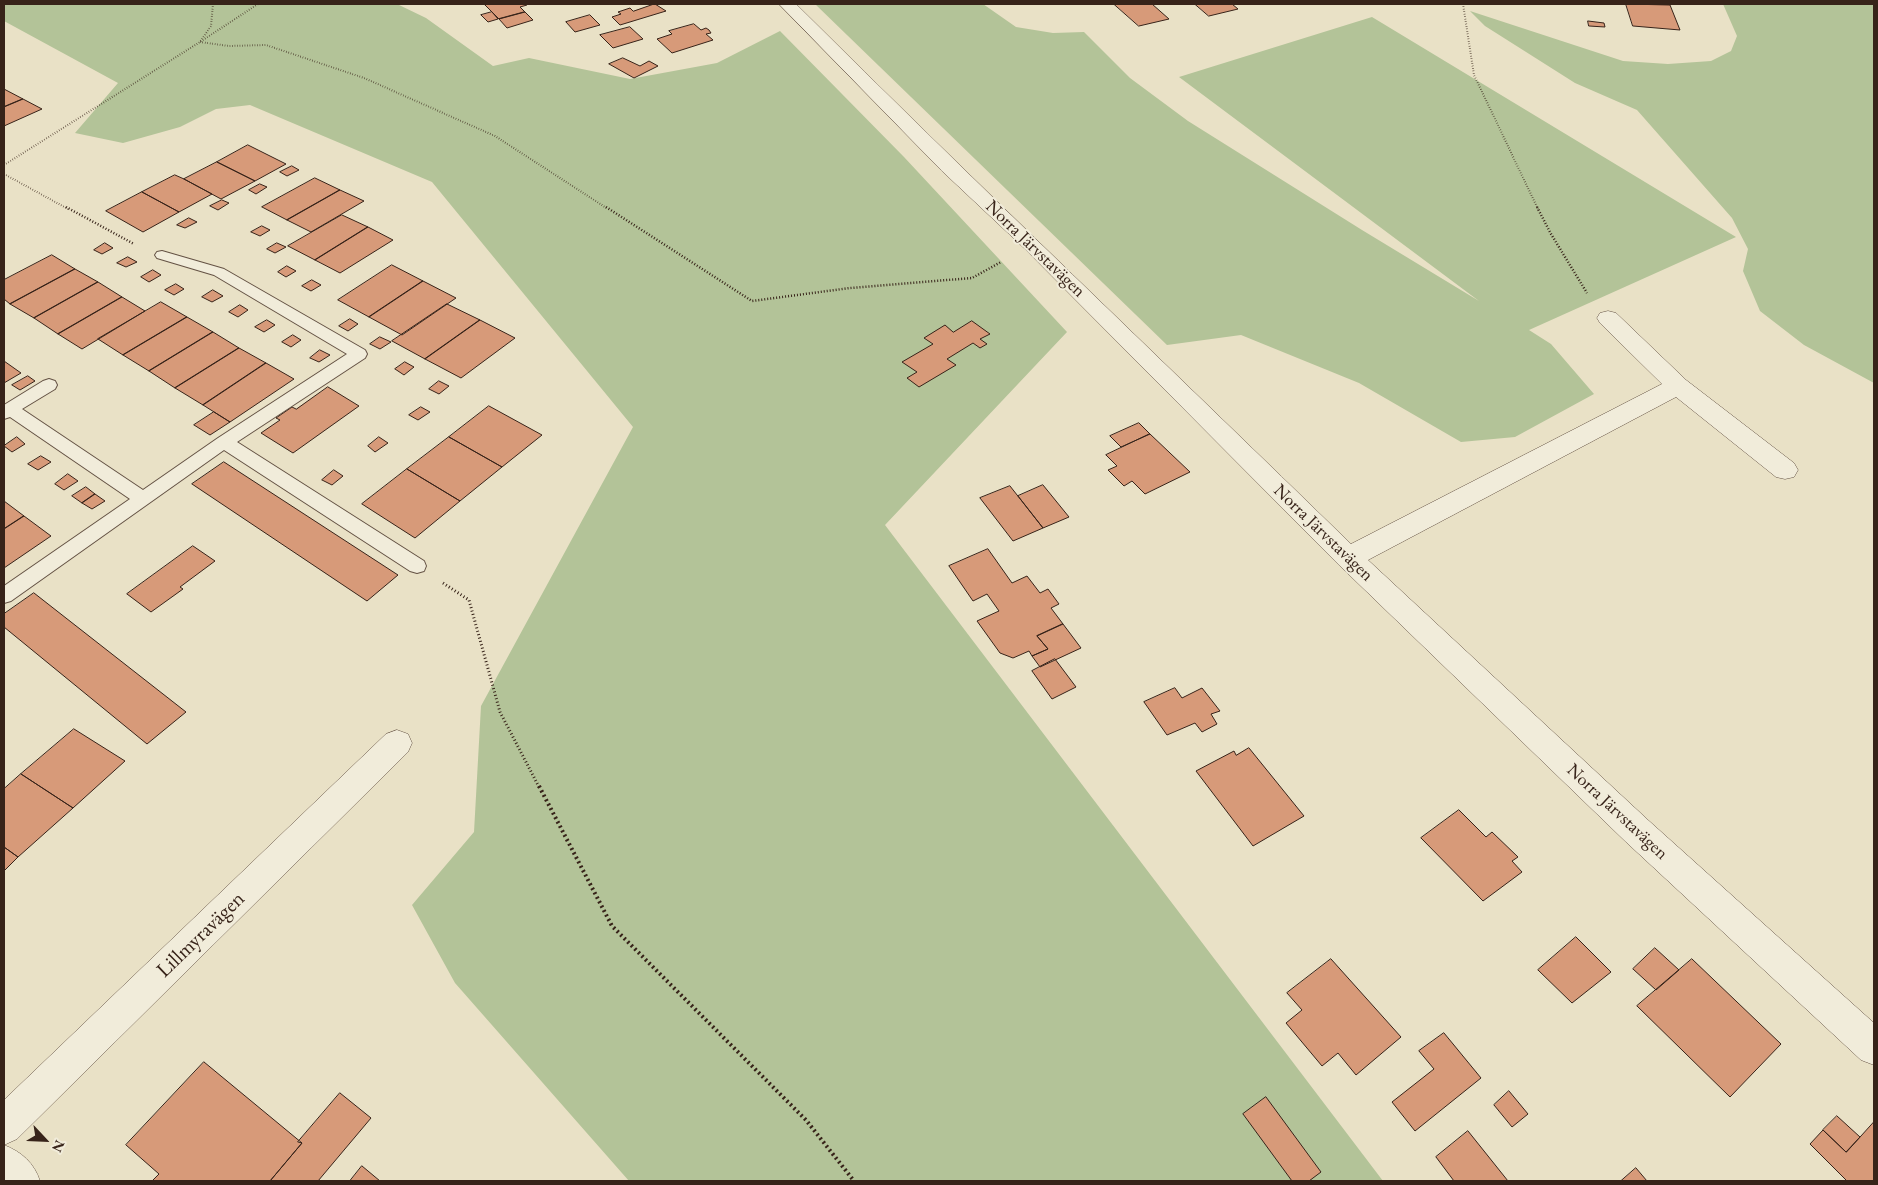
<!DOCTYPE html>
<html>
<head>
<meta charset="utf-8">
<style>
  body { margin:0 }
  #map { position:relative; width:1878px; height:1185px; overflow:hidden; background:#e9e1c6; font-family:"EB Garamond",serif }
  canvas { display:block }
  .frame { position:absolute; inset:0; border:5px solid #372319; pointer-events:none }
  .north { position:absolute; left:20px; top:1115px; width:50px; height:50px; -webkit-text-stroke:4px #f1ecda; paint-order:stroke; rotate:115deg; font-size:14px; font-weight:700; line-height:20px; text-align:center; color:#372319 }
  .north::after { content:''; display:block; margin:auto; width:18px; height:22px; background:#372319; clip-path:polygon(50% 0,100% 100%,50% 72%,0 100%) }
</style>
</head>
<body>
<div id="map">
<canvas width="1878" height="1185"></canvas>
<div class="frame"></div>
<div class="north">N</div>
</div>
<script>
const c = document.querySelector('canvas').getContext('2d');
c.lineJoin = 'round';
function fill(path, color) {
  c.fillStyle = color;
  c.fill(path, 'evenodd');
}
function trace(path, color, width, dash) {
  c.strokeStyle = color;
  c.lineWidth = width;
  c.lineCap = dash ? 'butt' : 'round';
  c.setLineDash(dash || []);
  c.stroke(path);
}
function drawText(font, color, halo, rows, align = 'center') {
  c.font = font + ' "EB Garamond",serif';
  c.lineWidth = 4;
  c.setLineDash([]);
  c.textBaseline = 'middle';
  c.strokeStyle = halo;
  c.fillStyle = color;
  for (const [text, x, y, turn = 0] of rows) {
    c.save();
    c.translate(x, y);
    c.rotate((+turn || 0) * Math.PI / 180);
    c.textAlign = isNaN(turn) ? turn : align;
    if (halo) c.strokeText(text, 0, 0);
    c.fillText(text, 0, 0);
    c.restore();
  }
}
fill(new Path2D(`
  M4 4H397L426 18 493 66 529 58 630 79 717 63 780 31 904 157 1067 332 885 525 1383 1181H629L455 983 412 905 474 832 481 706 633 427 432 182 250 105 216 109 180 127 123 143 75 133 118 83 4 21Z
  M815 4H983L1016 27 1053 33 1084 32 1130 78 1188 121 1362 230 1479 301 1179 77 1372 17 1736 237 1529 330 1551 344 1594 394 1515 437 1461 442 1359 383 1241 335 1167 345Z
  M1723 4H1874V383L1804 345 1760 311 1743 271 1748 249 1732 218 1637 110 1575 83 1485 26 1470 11 1623 61 1668 64 1711 61 1731 51 1737 36Z`), '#b3c398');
const building = new Path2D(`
  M490 4H526L527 5 520 7 525 12 499 19 485 5Z
  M655 4 666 11 620 25 612 17 621 14 618 12 630 8 633 11Z
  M1114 4H1152L1169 19 1139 26Z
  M1195 4H1232L1238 9 1209 16Z
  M1626 4 1670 5 1680 30 1633 26Z
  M492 12 498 19 488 22 481 15Z
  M525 12 533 20 507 28 499 19Z
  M590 15 600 25 575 32 566 22Z
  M1588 21 1604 23 1605 27 1589 26Z
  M694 24 701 30 706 28 709 30 711 33 706 34 713 40 672 53 657 39 672 34 669 31Z
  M630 27 643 39 613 48 600 35Z
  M623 58 640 66 649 61 658 66 634 78 609 64Z
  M4 89 23 99 4 107Z
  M23 99 42 109 4 126V107Z
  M248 145 286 164 255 181 217 162Z
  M217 162 255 181 221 199 184 179Z
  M292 166 299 170 287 176 280 172Z
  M175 175 184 179 212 194 179 212 142 192Z
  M315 178 340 190 287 220 262 207Z
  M260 184 267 187 256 194 249 190Z
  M340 190 364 201 311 232 287 220Z
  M142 192 179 212 143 232 106 211Z
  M222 200 229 203 218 210 210 206Z
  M342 215 368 227 315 260 288 246Z
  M189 218 197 222 185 228 177 225Z
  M262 226 270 230 260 236 251 232Z
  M368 227 393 240 340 273 315 260Z
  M105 243 113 248 102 254 94 250Z
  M277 243 286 247 275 253 267 249Z
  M52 255 75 269 10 304 4 299V280Z
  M128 257 137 262 126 267 117 263Z
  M392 265 423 281 369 317 338 300Z
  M287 266 296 271 286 277 278 272Z
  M75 269 98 282 34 318 10 304Z
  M153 270 161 275 149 282 141 277Z
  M312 280 321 285 311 291 302 286Z
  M423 281 456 298 402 335 369 317Z
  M98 282 122 297 58 334 34 318Z
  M176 284 184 289 174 295 165 290Z
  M213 290 223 296 212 302 202 297Z
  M122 297 145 311 82 349 58 334Z
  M161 302 187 317 123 355 98 339Z
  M447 304 480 320 425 359 392 341Z
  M240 305 248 310 238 317 229 312Z
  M187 317 213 332 149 371 123 355Z
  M350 319 358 324 348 331 339 326Z
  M267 320 275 325 264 332 255 327Z
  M480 320 515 338 461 378 425 359Z
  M972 321 990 334 980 339 987 344 980 348 973 343 947 359 956 365 919 387 907 378 917 372 902 362 933 344 924 338 945 325 953 332Z
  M213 332 239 348 175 388 149 371Z
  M293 335 301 340 291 347 282 342Z
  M380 337 391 342 380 349 370 344Z
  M239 348 266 363 203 405 175 388Z
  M320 350 330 355 319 362 310 358Z
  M4 361 21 373 4 383Z
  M405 362 414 367 404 375 395 369Z
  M266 363 294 379 230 422 203 405Z
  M28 376 35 381 20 390 12 385Z
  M439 381 449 386 439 394 429 389Z
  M328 387 359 406 293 453 261 433 280 420 276 418 292 407 296 409Z
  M489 406 542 435 502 467 449 437Z
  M421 407 430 412 418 420 409 415Z
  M214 412 230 422 210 435 194 425Z
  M1139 423 1150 434 1121 447 1110 436Z
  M1150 434 1190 472 1145 494 1132 481 1124 486 1108 470 1117 466 1106 455Z
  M17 437 25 444 12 452 4 446Z
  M379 437 388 443 375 452 368 446Z
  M449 437 502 467 460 501 407 469Z
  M41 456 51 462 38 470 28 464Z
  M224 462 398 575 367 601 192 484Z
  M407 469 460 501 415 538 362 504Z
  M334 470 343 476 332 485 322 480Z
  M68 474 78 481 64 490 55 484Z
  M1043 485 1069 517 1043 528 1018 496Z
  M1010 486 1043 528 1013 541 980 498Z
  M86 487 95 494 82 503 72 496Z
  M95 494 105 501 92 509 82 503Z
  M4 501 24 516 4 529Z
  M24 516 51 536 4 568V529Z
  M193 546 215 561 180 587 183 589 151 612 127 594Z
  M988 549 1012 583 1027 576 1040 593 1048 589 1059 604 1051 608 1063 624 1037 636 1048 649 1032 656 1029 651 1013 658 1000 653 977 621 999 611 987 594 973 601 949 566Z
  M34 593 186 712 147 744 4 627V614Z
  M1063 624 1081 648 1040 667 1032 656 1048 649 1037 636Z
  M1055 659 1076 687 1052 699 1032 671Z
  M1175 688 1182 698 1202 688 1220 711 1211 714 1217 724 1202 732 1195 723 1167 735 1144 702Z
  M74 729 125 761 73 808 21 774Z
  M1249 748 1304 816 1253 846 1196 771 1234 751 1236 755Z
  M21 774 73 808 18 857 4 847V789Z
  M1459 810 1486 837 1492 832 1518 857 1512 861 1522 872 1483 901 1421 838Z
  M4 847 18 857 4 871Z
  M1576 937 1611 972 1572 1003 1538 970Z
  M1655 948 1679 970 1656 990 1633 969Z
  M1331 959 1401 1037 1356 1075 1338 1053 1322 1066 1286 1023 1302 1010 1287 993Z
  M1692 959 1781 1044 1730 1097 1637 1006Z
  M1444 1033 1481 1078 1415 1131 1392 1102 1434 1069 1419 1051Z
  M204 1062 302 1143 270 1181H152L159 1174 126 1145Z
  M1509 1091 1528 1114 1512 1127 1494 1105Z
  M340 1093 371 1118 318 1181H270L302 1143 298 1142Z
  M1266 1097 1321 1172 1309 1181H1292L1243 1114Z
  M1837 1116 1860 1137 1846 1152 1823 1130Z
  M1874 1122V1181H1847L1810 1144 1823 1130 1846 1152Z
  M1468 1131 1508 1181H1454L1436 1157Z
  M362 1166 380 1181H350Z
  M1636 1168 1647 1181H1621Z`);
fill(building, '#d79a79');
trace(building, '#372319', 1);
const lane = new Path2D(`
  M162 251 224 269 365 350 367 354 365 358 237 442 424 561 426 566 424 571 417 573 410 571 224 450 11 601 4 603V586L130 499 10 417 4 419V405L43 381 49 379 55 381 57 385 55 389 22 409 143 490 218 438 347 354 214 275 157 258 155 255 157 252Z`);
const street = new Path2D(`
  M779 4H796C979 186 1166 364 1351 544L1662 384 1600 323 1597 318 1600 313 1608 311 1616 313 1686 380 1794 463 1798 470 1794 477 1785 479 1776 477 1676 397 1368 560 1648 820 1874 1023V1065L1861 1060 1626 842 1339 565 1025 249 942 171Z
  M397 730 408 734 412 743 408 752 17 1139 4 1145V1100L386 734Z
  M4 1145C22 1152 34 1163 40 1181H4Z`);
trace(lane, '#645244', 2);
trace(street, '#645244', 1);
trace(new Path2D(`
  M1463 4 1474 75 1538 209
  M203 40 258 4
  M200 42 229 46 266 45 364 78 495 136 608 209
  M4 165 200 42 211 26 213 4
  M4 174 68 209`), '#372319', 2, [0.5, 2]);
trace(new Path2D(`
  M66 207 134 244
  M606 207 752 301 850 288 972 278 1001 262
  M1537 207 1551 234 1587 293`), '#372319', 2.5, [1, 2]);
trace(new Path2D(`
  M443 583 469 600 500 712 539 787`), '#372319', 3, [1, 2.5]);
trace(new Path2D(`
  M539 786 612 926 806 1120 854 1181`), '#372319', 4, [2, 3]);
fill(lane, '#f1ecda');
fill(street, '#f1ecda');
drawText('18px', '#372319', '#f1ecda', [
  ["Norra Järvstavägen",1035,249,44],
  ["Norra Järvstavägen",1323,533,44],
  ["Norra Järvstavägen",1617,812,43]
]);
drawText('21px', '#372319', '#f1ecda', [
  ["Lillmyravägen",201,935,-44]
]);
</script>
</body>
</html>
